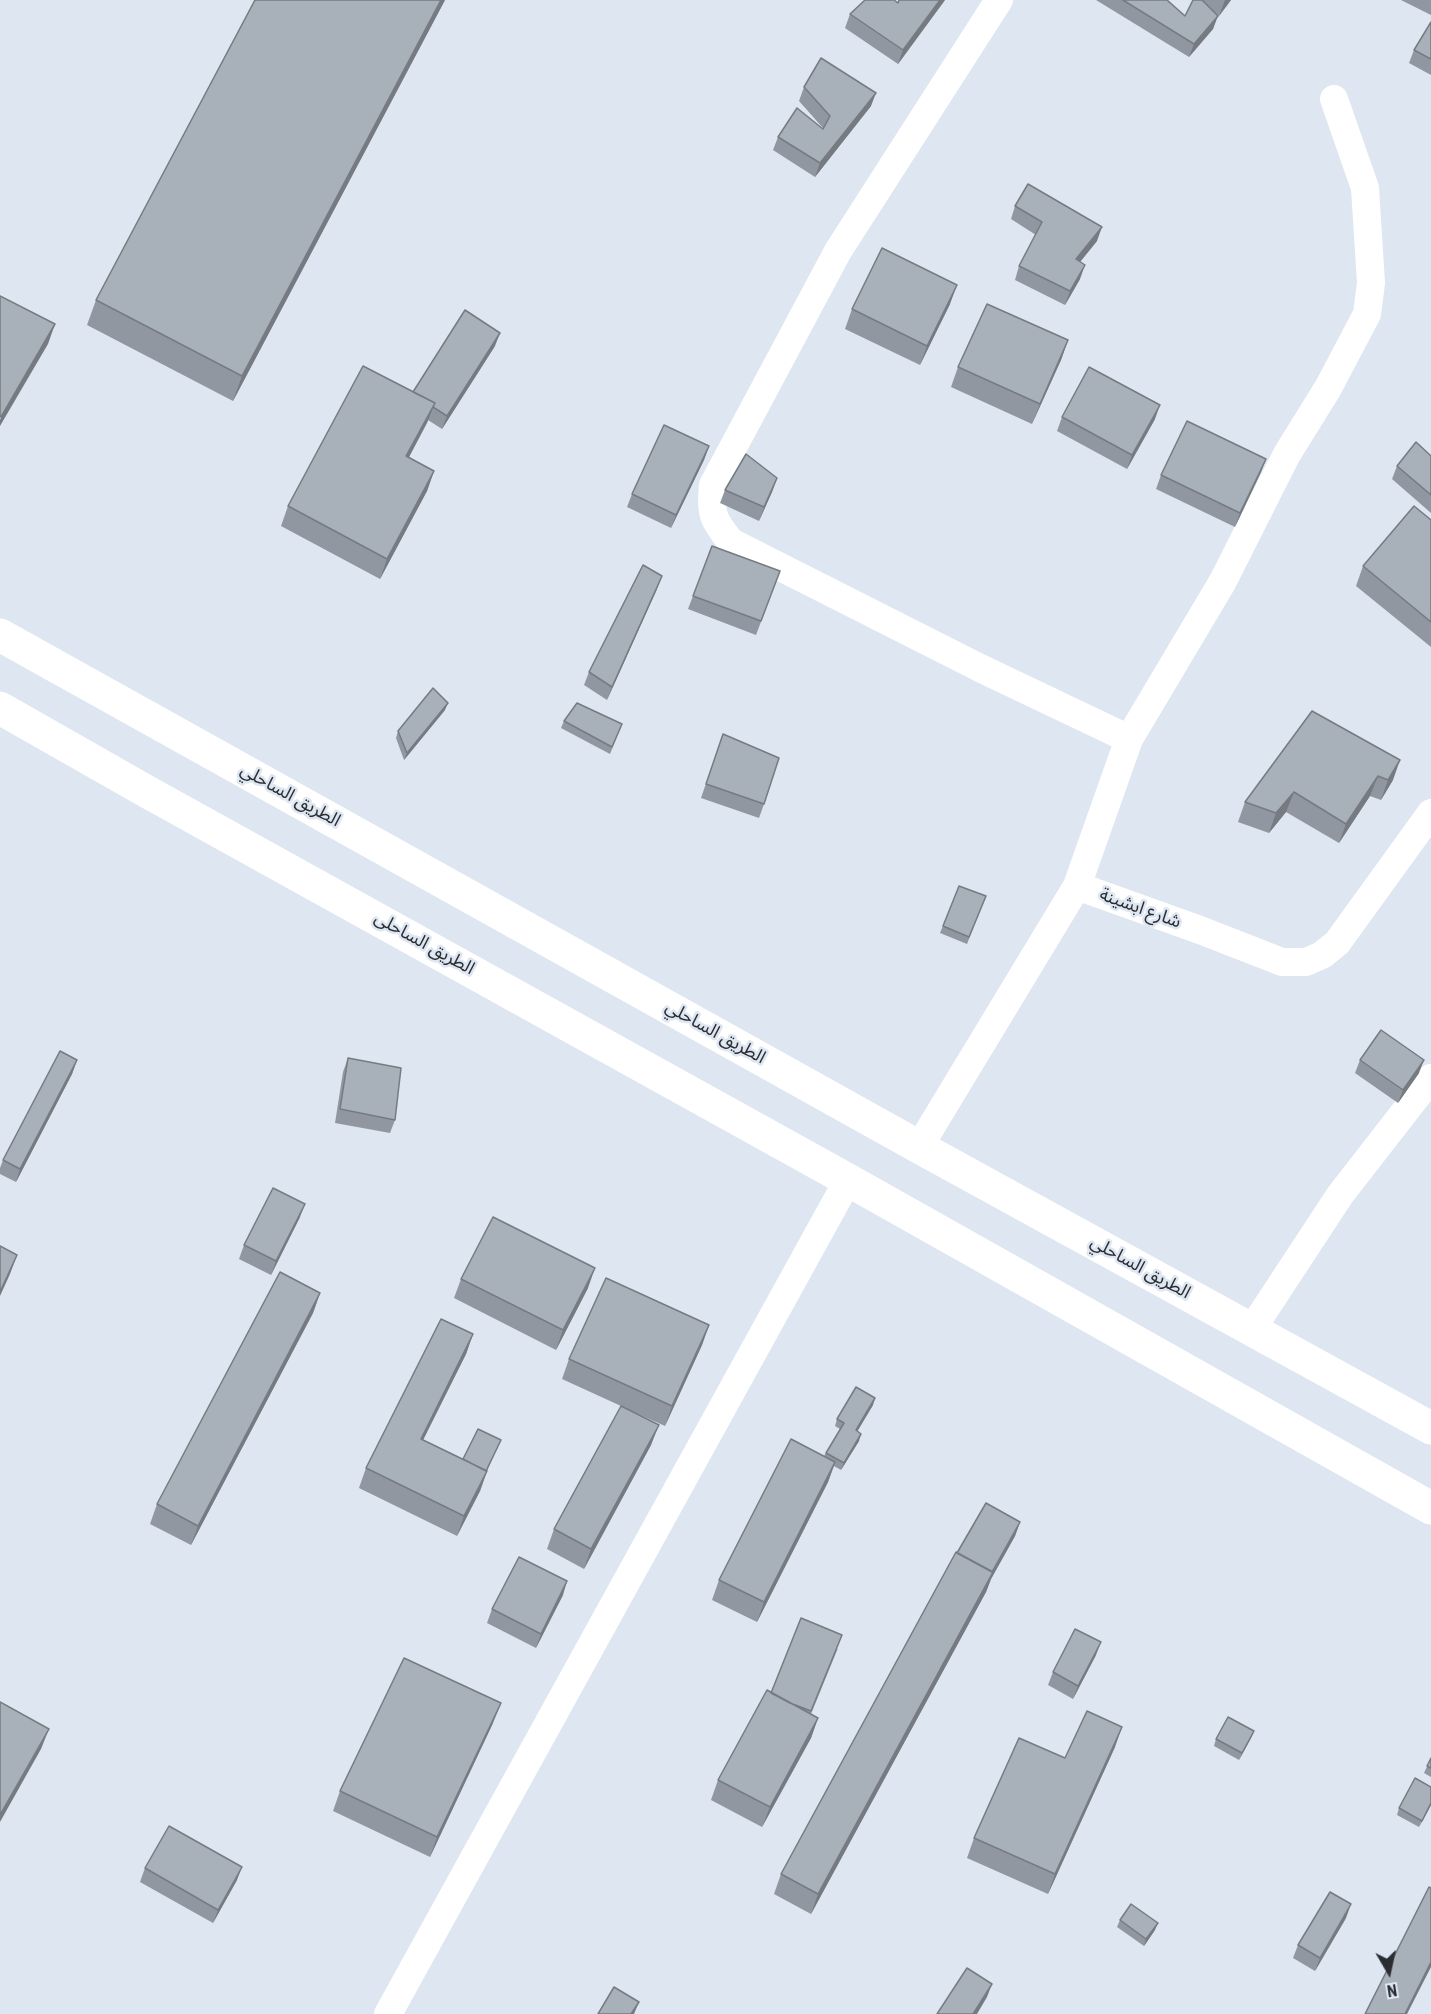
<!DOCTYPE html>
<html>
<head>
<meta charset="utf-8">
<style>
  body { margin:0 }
  #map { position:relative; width:1431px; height:2014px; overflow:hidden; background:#dde6f1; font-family:"Roboto Condensed",sans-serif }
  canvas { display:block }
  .north { position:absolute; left:1359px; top:1942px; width:60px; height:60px; -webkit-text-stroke:4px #dde6f1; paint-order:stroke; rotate:171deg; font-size:16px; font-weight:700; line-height:24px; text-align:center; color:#2a2d31 }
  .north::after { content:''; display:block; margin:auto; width:21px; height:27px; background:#2a2d31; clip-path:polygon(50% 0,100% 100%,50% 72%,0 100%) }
</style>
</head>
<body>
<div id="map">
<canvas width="1431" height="2014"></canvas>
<div class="north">N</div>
</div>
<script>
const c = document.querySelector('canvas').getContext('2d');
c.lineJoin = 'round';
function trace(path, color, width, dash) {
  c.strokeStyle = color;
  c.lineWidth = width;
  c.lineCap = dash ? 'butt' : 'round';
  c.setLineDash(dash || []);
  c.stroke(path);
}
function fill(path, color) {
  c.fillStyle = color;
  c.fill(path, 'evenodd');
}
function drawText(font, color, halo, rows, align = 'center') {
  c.font = font + ' "Roboto Condensed","Noto Sans Arabic",sans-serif';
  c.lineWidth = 5;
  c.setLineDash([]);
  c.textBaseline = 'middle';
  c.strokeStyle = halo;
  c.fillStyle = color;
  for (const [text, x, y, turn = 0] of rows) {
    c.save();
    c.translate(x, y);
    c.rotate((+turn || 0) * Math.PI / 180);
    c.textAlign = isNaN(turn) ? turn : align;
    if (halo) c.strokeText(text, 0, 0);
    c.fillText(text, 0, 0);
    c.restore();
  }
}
trace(new Path2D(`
  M999 0 838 251 713 485C710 514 713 520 731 542L980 668 1129 739
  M1077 886 1200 930 1282 962H1306L1322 955 1337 943 1431 813
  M919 1147 1077 886 1129 739 1223 581 1287 454 1328 388 1367 314 1371 283 1365 188 1334 99
  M1252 1329 1340 1195 1431 1078
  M388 2014 848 1180`), '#fff', 28);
trace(new Path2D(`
  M0 635 919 1147 1431 1428
  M0 708 144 790 848 1180 1431 1508`), '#fff', 33);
fill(new Path2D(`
  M445 0 233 401 87 325 96 300Z
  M945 0 898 64 845 28 850 14 898 3Z
  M1096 0H1167L1185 16 1193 0H1231L1219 16 1217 15 1213 29 1189 57Z
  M1401 0H1431V15Z
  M1431 22V75L1409 63 1414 50Z
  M804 87 871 106 815 177 773 150 778 137 823 129V128L799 101Z
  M1015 206 1097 241 1080 262V279L1065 305 1015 280 1019 266 1036 235 1011 219Z
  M950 304 920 365 845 329 852 309Z
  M1068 340 1061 360 1032 424 951 387 958 367Z
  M495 346 442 429 428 420 409 457 434 471 427 491 380 579 281 526 288 506 413 392Z
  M1062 417 1155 419 1127 469 1057 431Z
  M709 446 704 460 671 528 627 507 632 494Z
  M1431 456V513L1392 479 1397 466Z
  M1266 459 1261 472 1235 527 1156 489 1161 475Z
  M777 478 772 492 759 521 720 503 725 490Z
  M1431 520V647L1356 586 1363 566Z
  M712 546 780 571 756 635 688 609Z
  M657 589 607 700 584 685 589 672Z
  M445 710 404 760 396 738 398 731Z
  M1312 711 1393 780 1381 800 1370 796 1339 843 1286 812 1269 833 1238 822 1245 802Z
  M564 721 622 724 610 754 561 728Z
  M723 734 764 804 759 818 701 798Z
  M959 886 986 896 967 944 940 933Z
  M348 1058 395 1120 390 1133 335 1123 343 1072Z
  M77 1060 72 1074 16 1182 0 1174V1168L3 1160Z
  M1360 1060 1419 1073 1398 1103 1355 1073Z
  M300 1217 271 1275 239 1259 244 1245Z
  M461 1279 588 1288 556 1350 454 1298Z
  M320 1293 313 1313 191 1545 150 1524 157 1504Z
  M709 1325 702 1345 665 1426 627 1409 651 1445 584 1569 547 1549 554 1529 621 1406 562 1379 569 1359Z
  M473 1334 466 1354 423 1440 463 1459 501 1440 487 1471 480 1491 457 1536 359 1488 366 1468Z
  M873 1405 857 1431 859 1441 841 1470 834 1466 828 1482 757 1622 712 1600 719 1580 824 1456 840 1429 835 1426 837 1419Z
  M1020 1522 1015 1536 991 1579 986 1592 811 1914 774 1894 781 1874 957 1553Z
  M563 1595 536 1648 487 1623 492 1609Z
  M838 1648 811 1714 818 1718 811 1738 762 1827 711 1800 718 1780Z
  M1096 1655 1073 1699 1048 1685 1053 1672Z
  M493 1723 430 1857 333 1811 340 1791Z
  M1254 1731 1251 1738 1239 1760 1214 1746 1216 1739Z
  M1115 1747 1048 1894 967 1858 974 1838 1065 1758Z
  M1431 1758V1777L1424 1773Z
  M1431 1787V1805L1419 1827 1397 1815 1399 1808Z
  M145 1868 237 1880 213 1923 140 1882Z
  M1346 1918 1315 1971 1293 1958 1298 1945Z
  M1120 1920 1155 1930 1144 1946 1117 1927Z`), '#9097a0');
fill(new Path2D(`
  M441 0H445L233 401 242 376Z
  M940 0H945L898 64 903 50Z
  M1225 0H1231L1219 16Z
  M1218 16 1213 29 1189 57 1194 44Z
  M876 93 871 106 815 177 820 163Z
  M1102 227 1097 241 1071 273 1076 259Z
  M1085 265 1080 279 1065 305 1070 291Z
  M957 285 950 304 920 365 927 346Z
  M55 324 48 344 0 426V420L1 417Z
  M500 333 495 346 442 429 447 416Z
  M1068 340 1061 360 1032 424 1040 404Z
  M435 403 427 423 399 476 406 456Z
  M1160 405 1155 419 1127 469 1132 455Z
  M709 446 704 460 671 528 676 515Z
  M1266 459 1261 472 1235 527 1240 513Z
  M434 471 427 491 380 579 387 559Z
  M777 478 772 492 759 521 764 507Z
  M662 576 657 589 607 700 612 687Z
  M448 703 445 710 404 760 407 753Z
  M1400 760 1393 780 1381 800 1388 780Z
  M1378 776 1370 796 1339 843 1346 824Z
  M1294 792 1286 812 1269 833 1276 813Z
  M77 1060 72 1074 16 1182 20 1169Z
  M1424 1060 1419 1073 1398 1103 1403 1090Z
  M305 1204 300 1217 271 1275 276 1261Z
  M17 1255 10 1274 0 1296V1292Z
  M595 1268 588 1288 556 1350 563 1330Z
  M320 1293 313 1313 191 1545 198 1526Z
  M709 1325 702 1345 665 1426 672 1406Z
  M473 1334 466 1354 414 1458 421 1439Z
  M875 1398 873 1405 854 1437 856 1430Z
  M659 1425 651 1445 584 1569 591 1549Z
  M861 1434 859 1441 841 1470 844 1463Z
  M835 1462 828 1482 757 1622 764 1602Z
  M487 1471 480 1491 457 1536 464 1516Z
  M1020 1522 1015 1536 991 1579 986 1592 811 1914 818 1894Z
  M567 1581 563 1595 536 1648 541 1634Z
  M1101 1642 1096 1655 1073 1699 1078 1686Z
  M501 1703 493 1723 430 1857 437 1837Z
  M818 1718 811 1738 762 1827 770 1807Z
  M1122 1727 1115 1747 1048 1894 1055 1874Z
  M49 1729 41 1749 0 1822V1815Z
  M1254 1731 1251 1738 1239 1760 1242 1753Z
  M1431 1803V1805L1419 1827Z
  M242 1867 237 1880 213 1923 218 1910Z
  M1351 1904 1346 1918 1315 1971 1320 1958Z
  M1158 1923 1155 1930 1144 1946 1146 1939Z
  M1431 1962V1967L1407 2014H1405Z
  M992 1984 987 1997 977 2014H973Z
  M639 2002 634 2014H631Z`), '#767b82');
const building = new Path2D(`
  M255 0H441L242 376 96 300Z
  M865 0H894L898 3 899 0H940L903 50 850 14Z
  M1123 0H1167L1185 16 1193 0H1202L1218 16 1194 44Z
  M1431 22V59L1414 50Z
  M821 58 876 93 820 163 778 137 797 108 823 129 830 116 804 87Z
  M1028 184 1102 227 1076 259 1085 265 1070 291 1019 266 1042 222 1015 206Z
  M882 248 957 285 927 346 852 309Z
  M0 296 55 324 1 417 0 416Z
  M987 304 1068 340 1040 404 958 367Z
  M465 310 500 333 447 416 433 407 435 403 413 392Z
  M363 366 435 403 406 456 434 471 387 559 288 506Z
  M1089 367 1160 405 1132 455 1062 417Z
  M1187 421 1266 459 1240 513 1161 475Z
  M664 425 709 446 676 515 632 494Z
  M1416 442 1431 456V495L1397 466Z
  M746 454 777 478 764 507 725 490Z
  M1414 506 1431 520V622L1363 566Z
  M712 546 780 571 761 621 693 596Z
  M643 565 662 576 612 687 589 672Z
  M433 688 448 703 407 753 398 731Z
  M577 703 622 724 612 747 564 721Z
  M1312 711 1400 760 1388 780 1378 776 1346 824 1294 792 1276 813 1245 802Z
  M723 734 779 758 764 804 706 784Z
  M959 886 986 896 969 937 943 926Z
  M1381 1030 1424 1060 1403 1090 1360 1060Z
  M60 1051 77 1060 20 1169 3 1160Z
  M348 1058 401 1068 395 1120 340 1109Z
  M273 1188 305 1204 276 1261 244 1245Z
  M493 1217 595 1268 563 1330 461 1279Z
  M0 1246 17 1255 0 1292Z
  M280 1272 320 1293 198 1526 157 1504Z
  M606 1278 709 1325 672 1406 569 1359Z
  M441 1319 473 1334 421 1439 487 1471 464 1516 366 1468Z
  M856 1387 875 1398 856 1430 861 1434 844 1463 826 1453 844 1423 837 1419Z
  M621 1406 659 1425 591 1549 554 1529Z
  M478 1429 501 1440 486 1471 463 1459Z
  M791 1439 835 1462 764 1602 719 1580Z
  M986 1503 1020 1522 992 1572 957 1553Z
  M956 1552 993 1572 818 1894 781 1874Z
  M519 1557 567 1581 541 1634 492 1609Z
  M801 1618 842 1635 811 1711 790 1703 771 1693Z
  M1075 1629 1101 1642 1078 1686 1053 1672Z
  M404 1658 501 1703 437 1837 340 1791Z
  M767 1690 818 1718 770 1807 718 1780Z
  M0 1702 49 1729 0 1815Z
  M1087 1711 1122 1727 1055 1874 974 1838 1019 1738 1065 1758Z
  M1228 1717 1254 1731 1242 1753 1216 1739Z
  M1431 1758V1768L1427 1766Z
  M1415 1778 1431 1787V1803L1422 1821 1399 1808Z
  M169 1826 242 1867 218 1910 145 1868Z
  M1429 1887 1431 1888V1962L1405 2014H1365Z
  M1330 1892 1351 1904 1320 1958 1298 1945Z
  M1131 1904 1158 1923 1146 1939 1120 1920Z
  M967 1968 992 1984 973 2014H937Z
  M614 1987 639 2002 631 2014H598Z`);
fill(building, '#a8b0ba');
trace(building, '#767b82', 1.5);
drawText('18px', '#2a2d31', '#dde6f1', [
  ["الطريق الساحلي",290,796,29],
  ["شارع ابشينة",1140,909,20],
  ["الطريق الساحلى",424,944,29],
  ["الطريق الساحلي",715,1033,29],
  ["الطريق الساحلي",1140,1268,29]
]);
</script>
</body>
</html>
